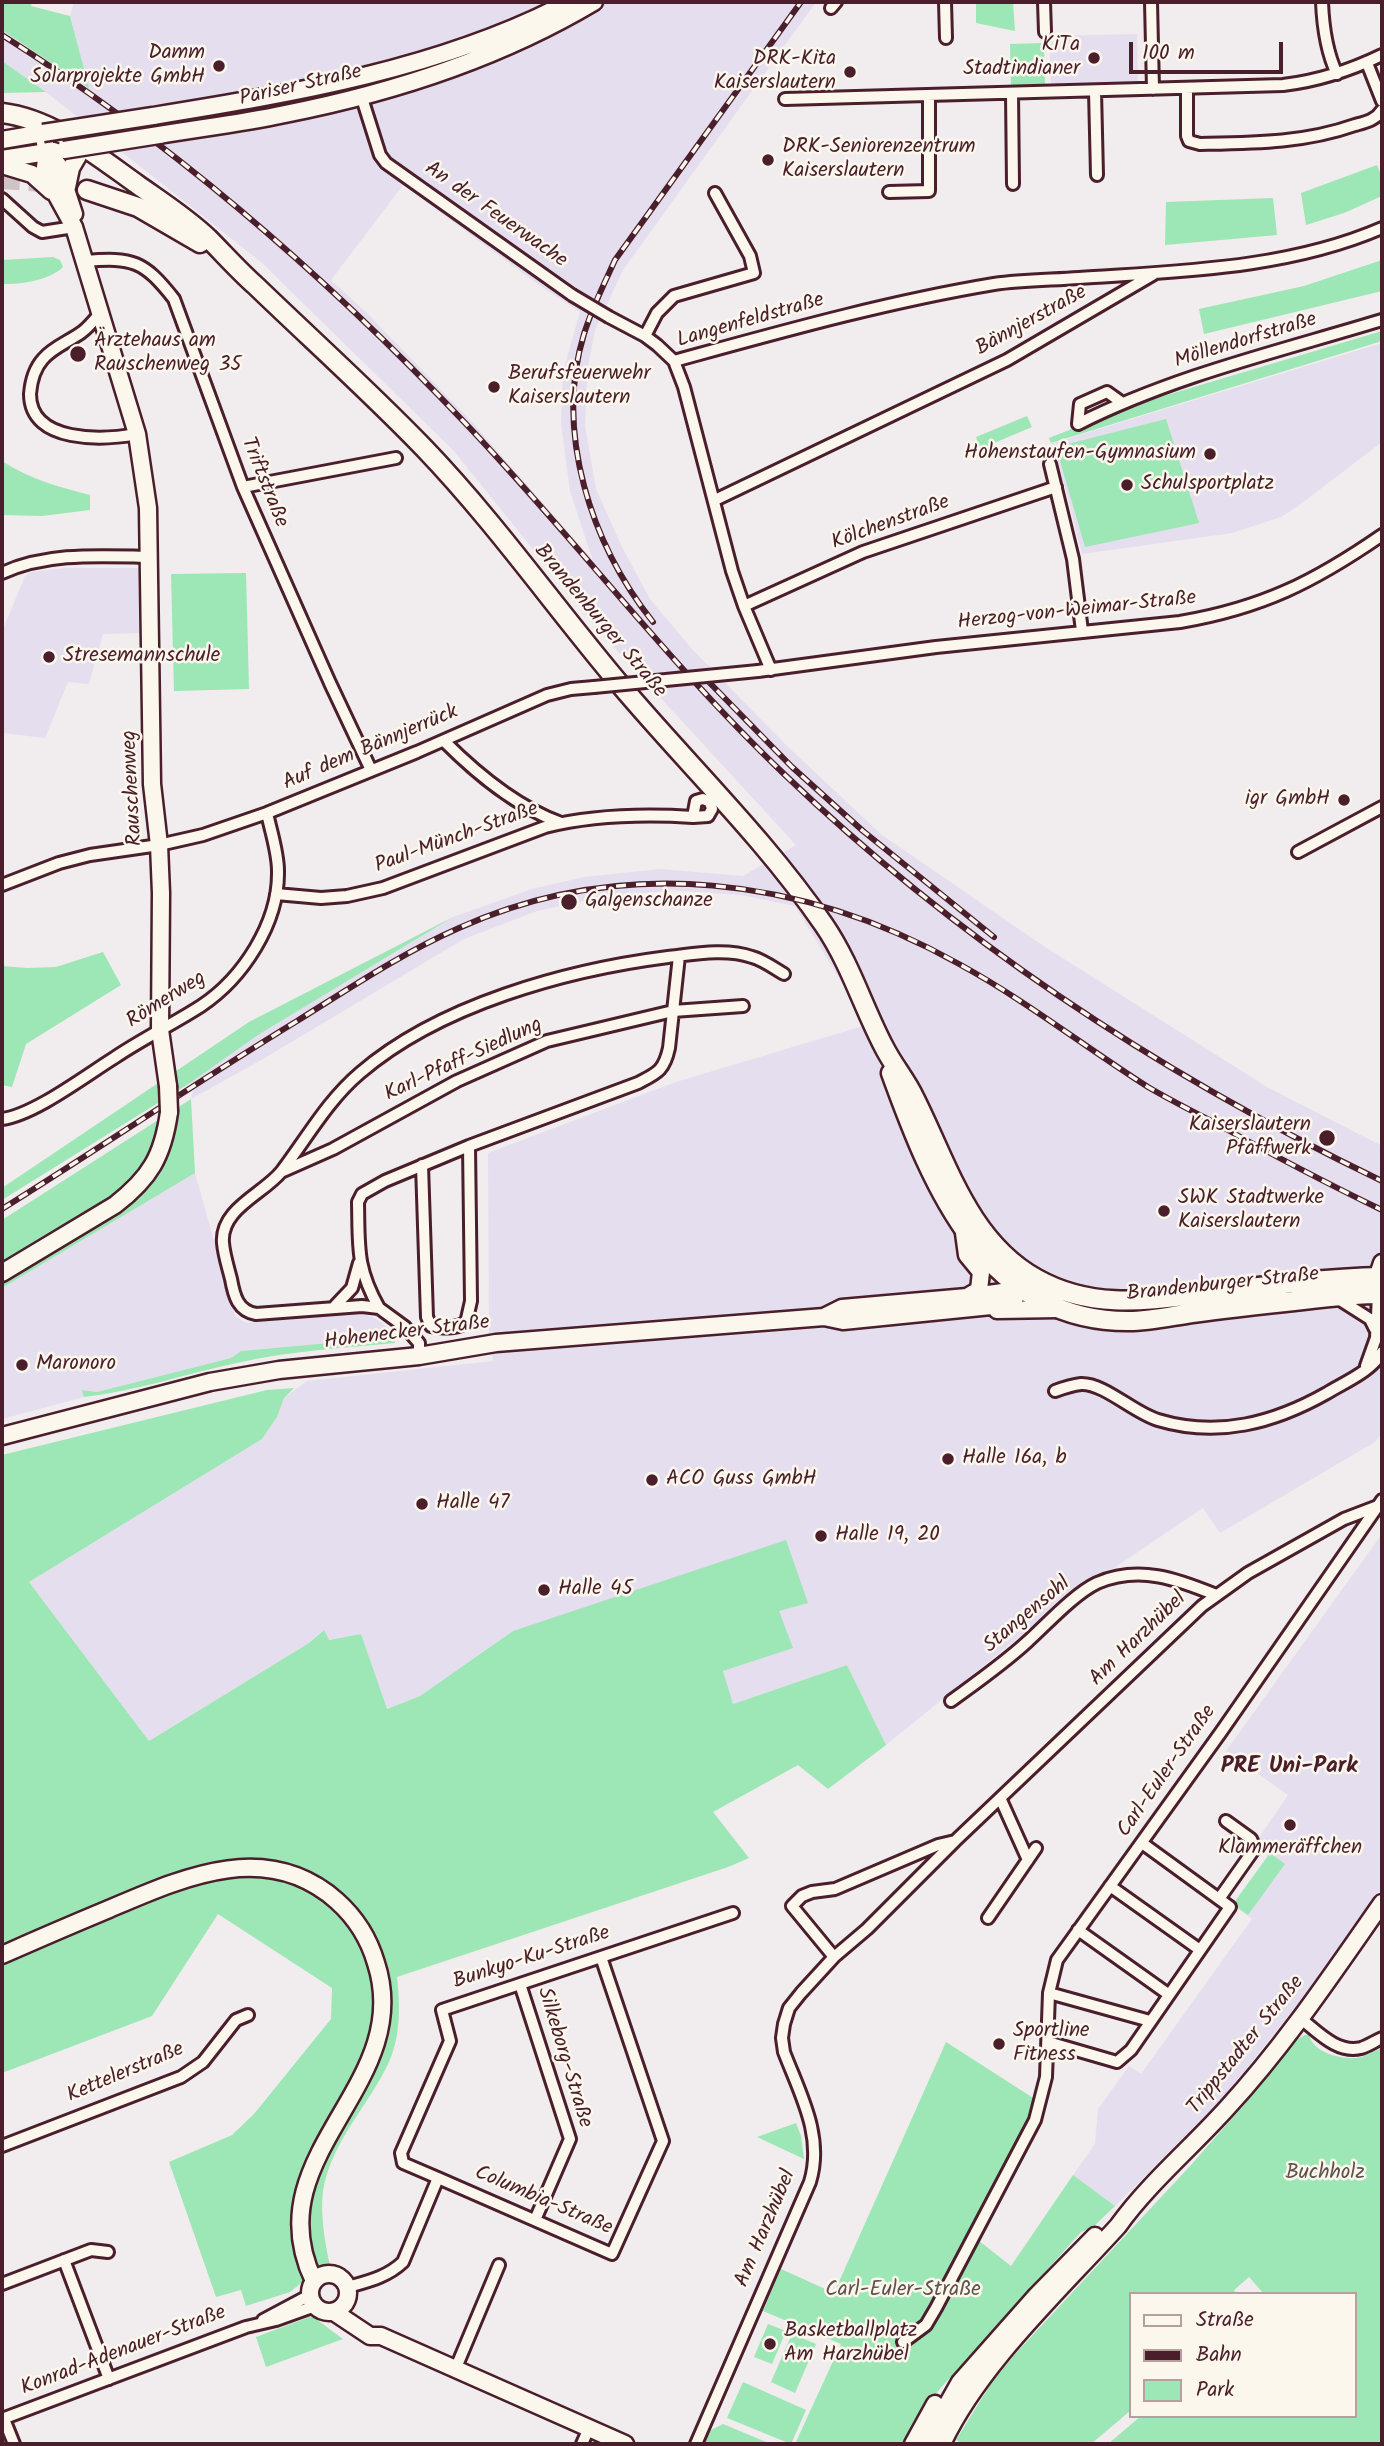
<!DOCTYPE html>
<html>
<head>
<meta charset="utf-8">
<style>
  body { margin:0 }
  #map { position:relative; width:1384px; height:2446px; overflow:hidden; background:#f1eced; font-family:Kalam,sans-serif }
  canvas { display:block }
  .frame { position:absolute; inset:0; border:4px solid #4a1f2b; pointer-events:none }
  .legend { position:absolute; left:1129px; top:2292px; width:228px; height:126px; box-sizing:border-box; background:#fbf7ec; border:2px solid #b4a19f; margin:0; padding:9px 12px; list-style:none; font-size:21px; color:#4a1f2b }
  .legend li { display:flex; align-items:center; gap:14px; height:35px }
  .legend b { width:35px; border:2px solid #b4a19f }
  .scale { position:absolute; left:1129px; top:42px; width:154px; height:32px; box-sizing:border-box; border:4px solid #4a1f2b; border-top:0; padding-left:9px; font-size:21px; line-height:24px; white-space:nowrap; color:#4a1f2b; -webkit-text-stroke:5px #fbf7ec; paint-order:stroke }
</style>
</head>
<body>
<div id="map">
<canvas width="1384" height="2446"></canvas>
<div class="frame"></div>
<ul class="legend">
<li><b style="height:9px;background:#fbf7ec"></b>Straße</li>
<li><b style="height:9px;background:#4a1f2b"></b>Bahn</li>
<li><b style="height:19px;background:#9de6b5"></b>Park</li>
</ul>
<div class="scale">100 m</div>
</div>
<script>
const c = document.querySelector('canvas').getContext('2d');
c.lineJoin = 'round';
function fill(path, color) {
  c.fillStyle = color;
  c.fill(path, 'evenodd');
}
function trace(path, color, width, dash) {
  c.strokeStyle = color;
  c.lineWidth = width;
  c.lineCap = dash ? 'butt' : 'round';
  c.setLineDash(dash || []);
  c.stroke(path);
}
function drawText(font, color, halo, rows, align = 'center') {
  c.font = font + ' Kalam,sans-serif';
  c.lineWidth = 5;
  c.setLineDash([]);
  c.textBaseline = 'middle';
  c.strokeStyle = halo;
  c.fillStyle = color;
  for (const [text, x, y, turn = 0] of rows) {
    c.save();
    c.translate(x, y);
    c.rotate((+turn || 0) * Math.PI / 180);
    c.textAlign = isNaN(turn) ? turn : align;
    if (halo) c.strokeText(text, 0, 0);
    c.fillText(text, 0, 0);
    c.restore();
  }
}
fill(new Path2D(`
  M74 2H816L623 270 595 330 587 371 585 426 596 489 622 547 650 599 692 649 788 747 882 835 1045 947 1267 1087 1382 1146V1432L1375 1442 1220 1533 1203 1508 1056 1607 886 1745 847 1665 733 1704 723 1671 792 1648 513 1631 420 1696 386 1709 361 1634 328 1640 323 1630 309 1643 149 1741 29 1582 262 1439 277 1417 284 1398 307 1381 493 1361 489 1335 488 1153 676 1082 863 1026 844 986 795 906 742 895 671 890 588 900 537 911 464 939 263 1059 191 1099 193 1091 190 1083 258 1035 453 917 532 889 584 877 660 869 743 876 796 845 599 631 453 450 261 262 46 92 2 61V30L88 87 70 16ZM403 185 539 285 580 312 563 371 561 423 570 491 593 561 472 422 367 313 331 280Z
  M1137 34 1138 84 1051 86 1049 36Z
  M1382 343V442L1298 506 1281 517 1232 533 1082 554 1065 487 1050 444Z
  M66 568H141V633L103 634 89 684 68 682 45 738 2 733V632L25 576 31 572Z
  M195 1173 235 1316 246 1323 357 1311 376 1319 391 1330 394 1337 241 1351 231 1358 97 1392 83 1390 84 1397 2 1419V1288Z
  M1382 1534V1889L1297 2005 1219 2103 1115 2206 1073 2175 1095 2144 1098 2109 1129 2066 1141 2074 1252 1919 1236 1907 1271 1859 1257 1847 1256 1842 1288 1795 1226 1751Z`), '#e5deee');
fill(new Path2D(`
  M2 2H32L31 6 70 16 89 88 2 30Z
  M976 2H1013L1015 31 976 23Z
  M1044 43 1045 86 1011 88 1010 44Z
  M2 61 46 92 2 93Z
  M1377 165 1382 177V196L1344 213 1306 225 1301 193Z
  M1273 198 1277 235 1165 245 1166 202Z
  M53 257 60 260 63 267C50 280 20 285 2 284V260Z
  M1382 260V291L1204 334 1199 309 1304 286Z
  M1382 331V341L1051 443 1049 438 1130 406Z
  M1027 416 1032 427 980 449 976 437Z
  M1166 419 1199 523 1085 547 1056 447Z
  M2 461C29 479 59 487 90 495V510L42 516 2 515Z
  M246 573 249 689 174 691 171 574Z
  M453 917 258 1035 190 1083 2 1200V1188L249 1022Z
  M103 952 121 985 26 1044 12 1087 2 1085V966L27 968 56 967Z
  M191 1099 195 1173 2 1288V1220Z
  M394 1337 395 1343C343 1348 291 1351 241 1362 188 1373 137 1391 84 1397L82 1390 97 1392 231 1358 241 1351Z
  M294 1388 284 1398 277 1417 262 1439 29 1582 149 1741 309 1643 324 1630 329 1640 361 1634 387 1709 420 1696 513 1631 786 1540 808 1603 779 1611 793 1648 723 1671 733 1704 847 1665 886 1745 828 1789 798 1765 713 1812 749 1858 728 1867 397 1977C400 2005 401 2035 389 2062 369 2105 331 2142 323 2191 320 2215 325 2243 330 2266L306 2279 290 2292 246 2306 241 2290 216 2297 169 2162 232 2135 254 2114 331 2019 332 1988 218 1914 152 2016 2 2073V1455L267 1390Z
  M1270 1853 1285 1864 1248 1915 1233 1904Z
  M1305 2035H1309C1314 2053 1339 2059 1356 2058 1364 2057 1374 2051 1382 2048V2444H1108L1141 2416H1354V2294H1264L1249 2277 1234 2290 1236 2294H1130V2411L1091 2444H964L956 2440 992 2382 1017 2352 1191 2165 1243 2106 1296 2040Z
  M946 2042 1041 2103 974 2237 1011 2266 1073 2175 1115 2206 1093 2227 1081 2232 938 2391 921 2415 907 2444H795L841 2344 763 2311 781 2269 834 2293Z
  M796 2123 801 2136 804 2159 757 2137Z
  M312 2316 343 2339 266 2367 256 2337Z
  M768 2324 786 2331 772 2364 754 2357Z
  M792 2334 816 2344 795 2393 771 2382Z
  M743 2382 806 2410 791 2444 727 2418Z
  M723 2424 771 2444H704L711 2430Z`), '#9de6b5');
trace(new Path2D(`
  M2 180 55 184 87 190`), '#d0c3c6', 18, [18, 9]);
const street = new Path2D(`
  M945 2 946 38
  M1044 2 1045 32
  M1151 2 1153 89
  M1322 2C1323 27 1326 51 1337 74
  M831 8 836 2
  M1367 63 1382 101
  M1187 88V136L1189 141 1200 144C1254 143 1304 143 1355 125 1366 122 1376 120 1382 110
  M1095 91 1097 175
  M1012 93 1013 184
  M361 95 380 155 386 163 572 295
  M785 99 1283 85C1318 81 1351 70 1382 55
  M889 192 929 191V95
  M2 199 33 227 42 232 74 227
  M85 261C133 257 144 261 174 299L243 487 330 683 371 770
  M101 312C95 319 89 327 82 332 70 341 53 347 43 359 34 369 31 381 30 394 30 444 104 440 137 434
  M609 317 645 336 657 345 674 361 684 387 732 571 744 606 771 670
  M645 336 657 313 674 296 754 273 750 256 715 193
  M674 361C780 332 886 302 994 284 1022 280 1051 280 1079 278 1181 271 1287 269 1382 228
  M1121 402 1107 392 1080 404 1078 424C1173 376 1280 351 1382 320
  M1050 464 1073 559 1082 631
  M243 487 396 458
  M715 500 1007 360 1154 274
  M2 573C48 552 100 556 150 557
  M744 606 863 552 1056 487
  M758 671 936 647 1180 622C1262 608 1314 582 1382 535
  M444 741C477 774 516 807 561 823
  M703 799 710 802 712 809 708 816 693 817 696 801Z
  M1298 852 1382 807
  M2 885 59 863 90 855 159 845 203 835 267 813 417 752 547 695 571 689 594 687
  M276 894 321 898 347 896 383 888 545 827C593 815 645 814 693 817
  M2 1119C34 1115 85 1076 114 1058 142 1039 173 1024 201 1006 243 978 279 923 278 871 278 852 271 832 267 813
  M422 1165 427 1317 431 1326C444 1328 454 1329 466 1323L471 1301 469 1146
  M281 1172 333 1149 457 1081 547 1041 673 1011 743 1006
  M1337 1298 1370 1319 1375 1329
  M334 1307 352 1288 359 1263
  M379 1308C356 1267 359 1247 358 1202L362 1194 385 1181 469 1146 638 1083C657 1073 664 1071 669 1048L679 956
  M419 1356V1343L405 1327 379 1308 362 1306 256 1314C238 1311 234 1296 231 1279 228 1267 224 1255 223 1243 220 1209 263 1194 281 1172 307 1138 327 1101 360 1073 439 1005 566 970 668 957 694 954 726 948 752 957 763 960 774 968 784 974
  M1366 1366 1376 1338 1378 1294
  M1055 1391C1063 1388 1072 1385 1081 1384 1104 1383 1134 1413 1158 1420 1218 1438 1274 1423 1327 1393 1345 1382 1372 1371 1382 1352
  M951 1701C977 1682 1003 1664 1027 1642 1047 1624 1074 1594 1097 1583 1139 1565 1177 1579 1216 1595
  M1001 1800 1028 1860
  M1110 1886 1200 1950
  M1219 1899 1255 1848 1251 1839 1226 1821
  M988 1918 1036 1848
  M1078 1930 1168 1994
  M834 1957 792 1906 802 1896 812 1892 835 1889 938 1845 955 1841
  M520 1984 570 2139 535 2220
  M1049 1993 1150 2021
  M1300 2018C1317 2031 1337 2054 1361 2048 1368 2046 1375 2041 1382 2038
  M1048 2042 1117 2062 1131 2050 1230 1907 1142 1843
  M2 2146 181 2077 203 2062 236 2020 248 2015
  M438 2178 612 2254 663 2141 601 1957
  M64 2260 109 2379
  M2 2284 91 2250 108 2252
  M348 2287C369 2281 387 2277 403 2262L438 2178 403 2163 401 2153 450 2041 442 2010 733 1913
  M263 2320 310 2295
  M903 2342 926 2325 936 2308 1035 2120 1046 2077 1049 1993 1057 1960 1221 1732 1382 1500
  M455 2370 499 2265
  M2 2419 246 2327 276 2320 315 2306
  M4 2419 14 2444
  M582 2444 589 2428
  M696 2444 810 2182C824 2136 800 2094 784 2052L782 2038 784 2024 789 2008 801 1993 834 1957 867 1929 955 1841 1202 1606 1248 1573 1344 1519 1378 1506`);
const secondary = new Path2D(`
  M153 116C294 93 441 69 569 2
  M159 135C201 128 243 123 285 114 392 93 500 58 594 2
  M2 140 43 133 47 153 45 167 57 196 74 227 137 434 148 508 152 784 159 845 161 893 160 1030 168 1086
  M47 153 58 165 74 214
  M2 159 54 151
  M2 165 32 174 51 191
  M67 187 71 168 78 156
  M964 1233 967 1255 981 1272 979 1290 967 1297
  M2 1273 115 1205C150 1178 163 1156 169 1112
  M1378 1288 1379 1272 1382 1263
  M997 1310 1058 1309
  M824 1317 842 1308 967 1297 1024 1289
  M2 1436 210 1382 279 1370 419 1356 496 1343 824 1317 843 1321 1001 1305 1012 1300 1032 1279
  M2 1955C38 1939 73 1924 109 1909 184 1877 267 1839 337 1901 356 1918 369 1939 376 1963 416 2086 253 2155 314 2281
  M310 2293a19 19 0 1 1 38 0a19 19 0 1 1-38 0Z
  M334 2312 370 2336H381L625 2444
  M913 2444 935 2404
  M925 2444 960 2382 1037 2295 1095 2236
  M942 2444C979 2365 1059 2291 1118 2226 1149 2183 1191 2148 1227 2108 1285 2045 1333 1973 1382 1903`);
const primary = new Path2D(`
  M2 113C53 119 97 156 138 185 162 202 187 218 208 238 224 254 239 271 256 286 312 340 370 392 424 448 496 523 556 609 623 688 690 767 765 839 824 925 850 963 863 1007 884 1047 893 1065 906 1080 914 1097 947 1162 968 1241 1037 1279 1096 1312 1155 1299 1218 1292 1272 1285 1327 1278 1382 1277
  M87 190 138 207 200 243
  M891 1073C932 1186 986 1322 1129 1321 1150 1321 1171 1316 1192 1313 1229 1308 1266 1304 1303 1300 1329 1297 1356 1294 1382 1294`);
trace(street, '#4a1f2b', 16);
trace(secondary, '#4a1f2b', 21);
trace(primary, '#4a1f2b', 23);
trace(street, '#fbf7ec', 10);
trace(secondary, '#fbf7ec', 16);
trace(primary, '#fbf7ec', 18);
const rail = new Path2D(`
  M2 35C173 143 328 278 467 425 575 539 670 665 784 774 959 942 1164 1076 1382 1181
  M653 622C591 544 554 432 584 334 592 308 604 284 615 260L801 2
  M703 676 792 767 863 831 994 937
  M2 1209C101 1147 197 1082 297 1021 350 988 402 953 459 928 624 854 804 877 959 964 1025 1000 1085 1047 1148 1087 1170 1100 1194 1112 1217 1124 1271 1154 1326 1183 1382 1210`);
trace(rail, '#4a1f2b', 6);
trace(rail, '#fbf7ec', 3.5, [10]);
const streetBridge = new Path2D(`
  M572 295 609 317
  M594 687 758 671`);
const secondaryBridge = new Path2D(`
  M43 133 153 116
  M64 150 159 135
  M168 1086 169 1112`);
trace(streetBridge, '#4a1f2b', 16, []);
trace(secondaryBridge, '#4a1f2b', 21, []);
trace(streetBridge, '#fbf7ec', 10);
trace(secondaryBridge, '#fbf7ec', 16);
for (const [x, y, r, color] of [
  [1094,58,7,"#4a1f2b"],
  [219,66,7,"#4a1f2b"],
  [850,72,7,"#4a1f2b"],
  [768,160,7,"#4a1f2b"],
  [78,354,9,"#4a1f2b"],
  [494,387,7,"#4a1f2b"],
  [1210,454,7,"#4a1f2b"],
  [1127,485,7,"#4a1f2b"],
  [49,657,7,"#4a1f2b"],
  [1344,800,7,"#4a1f2b"],
  [569,902,9,"#4a1f2b"],
  [1327,1138,9,"#4a1f2b"],
  [1164,1211,7,"#4a1f2b"],
  [22,1365,7,"#4a1f2b"],
  [948,1459,7,"#4a1f2b"],
  [652,1480,7,"#4a1f2b"],
  [422,1504,7,"#4a1f2b"],
  [821,1536,7,"#4a1f2b"],
  [544,1590,7,"#4a1f2b"],
  [1290,1825,7,"#4a1f2b"],
  [999,2044,7,"#4a1f2b"],
  [770,2344,7,"#4a1f2b"]
]) {
  const dot = new Path2D();
  dot.arc(x, y, r, 0, 2 * Math.PI);
  c.fillStyle = color;
  c.fill(dot);
  trace(dot, '#fbf7ec', 2.5);
}
drawText('21px', '#4a1f2b', '#fbf7ec', [
  ["KiTa",1080,46,"right"],
  ["Stadtindianer",1080,70,"right"],
  ["Damm",205,54,"right"],
  ["Solarprojekte GmbH",205,78,"right"],
  ["DRK-Kita",836,60,"right"],
  ["Kaiserslautern",836,84,"right"],
  ["DRK-Seniorenzentrum",782,148],
  ["Kaiserslautern",782,172],
  ["Ärztehaus am",94,342],
  ["Rauschenweg 35",94,366],
  ["Berufsfeuerwehr",508,375],
  ["Kaiserslautern",508,399],
  ["Hohenstaufen-Gymnasium",1196,454,"right"],
  ["Schulsportplatz",1141,485],
  ["Stresemannschule",63,657],
  ["igr GmbH",1330,800,"right"],
  ["Galgenschanze",585,902],
  ["Kaiserslautern",1311,1126,"right"],
  ["Pfaffwerk",1311,1150,"right"],
  ["SWK Stadtwerke",1178,1199],
  ["Kaiserslautern",1178,1223],
  ["Maronoro",36,1365],
  ["Halle 16a, b",962,1459],
  ["ACO Guss GmbH",666,1480],
  ["Halle 47",436,1504],
  ["Halle 19, 20",835,1536],
  ["Halle 45",558,1590],
  ["Klammeräffchen",1290,1849,"center"],
  ["Sportline",1013,2032],
  ["Fitness",1013,2056],
  ["Basketballplatz",784,2332],
  ["Am Harzhübel",784,2356]
], 'left');
drawText('21px', '#4a1f2b', '#fbf7ec', [
  ["Pariser Straße",301,87,-13],
  ["An der Feuerwache",495,216,35],
  ["Langenfeldstraße",751,322,-16],
  ["Bännjerstraße",1032,322,-29],
  ["Möllendorfstraße",1246,342,-17],
  ["Triftstraße",263,483,68],
  ["Kölchenstraße",891,524,-20],
  ["Herzog-von-Weimar-Straße",1077,612,-6],
  ["Brandenburger Straße",599,622,50],
  ["Auf dem Bännjerrück",371,749,-23],
  ["Rauschenweg",134,788,-93],
  ["Paul-Münch-Straße",457,839,-20],
  ["Römerweg",167,1001,-32],
  ["Karl-Pfaff-Siedlung",464,1061,-25],
  ["Brandenburger Straße",1223,1286,-6],
  ["Hohenecker Straße",407,1334,-7],
  ["Stangensohl",1028,1616,-40],
  ["Am Harzhübel",1139,1640,-44],
  ["Carl-Euler-Straße",1168,1772,-55],
  ["Bunkyo-Ku-Straße",532,1959,-18],
  ["Trippstadter Straße",1247,2046,-51],
  ["Silkeborg-Straße",563,2058,73],
  ["Kettelerstraße",126,2074,-23],
  ["Columbia-Straße",543,2202,23],
  ["Am Harzhübel",767,2229,-67],
  ["Konrad-Adenauer-Straße",124,2352,-21]
]);
drawText('21px', '#5f514e', '#fbf7ec', [
  ["Buchholz",1325,2174],
  ["Carl-Euler-Straße",903,2291]
]);
drawText('bold 23px', '#4a1f2b', '#fbf7ec', [
  ["PRE Uni-Park",1289,1768]
]);
</script>
</body>
</html>
